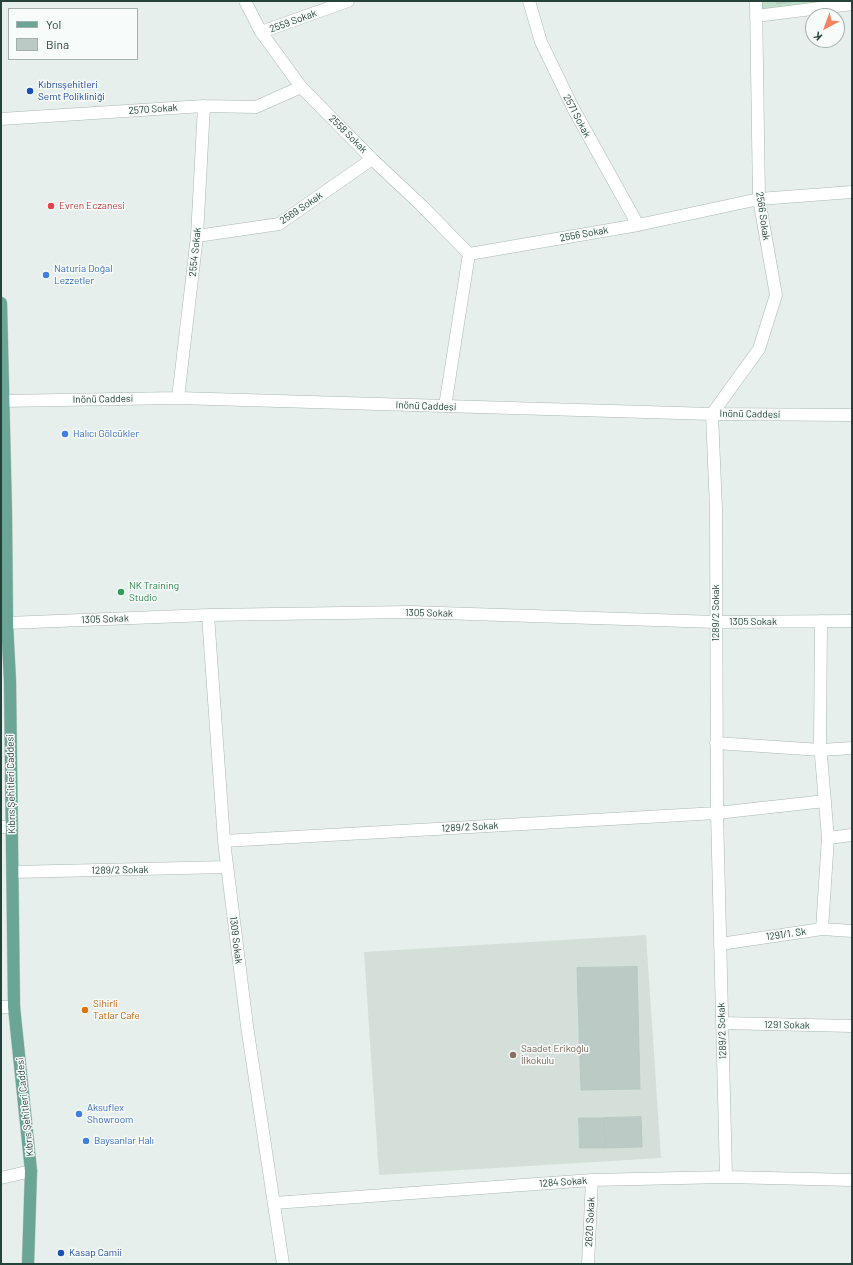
<!DOCTYPE html>
<html>
<head>
<meta charset="utf-8">
<style>
  body { margin:0 }
  #map { position:relative; width:853px; height:1265px; overflow:hidden; background:#e6efeb; font-family:Barlow,sans-serif }
  canvas { display:block }
  .frame { position:absolute; inset:0; border:2px solid #24423a; pointer-events:none }
  .legend { position:absolute; left:8px; top:8px; width:130px; height:52px; box-sizing:border-box; background:#f7fbf9; border:1px solid #a3b1ad; margin:0; padding:5px 7px; list-style:none; font-size:12px; color:#24423a }
  .legend li { display:flex; align-items:center; gap:8px; height:20px }
  .legend b { width:20px; border:1px solid #a3b1ad }
  .north { position:absolute; left:805px; top:8px; width:40px; height:40px; box-sizing:border-box; background:#f7fbf9; border:1px solid #a3b1ad; border-radius:50%; rotate:221deg; font-size:11px; font-weight:700; line-height:16px; text-align:center; color:#24423a }
  .north::after { content:''; display:block; margin:auto; width:14px; height:18px; background:#f4845f; clip-path:polygon(50% 0,100% 100%,50% 72%,0 100%) }
</style>
</head>
<body>
<div id="map">
<canvas width="853" height="1265"></canvas>
<div class="frame"></div>
<ul class="legend">
<li><b style="height:5px;background:#6aa596"></b>Yol</li>
<li><b style="height:11px;background:#bbcac4"></b>Bina</li>
</ul>
<div class="north">K</div>
</div>
<script>
const c = document.querySelector('canvas').getContext('2d');
c.lineJoin = 'round';
function fill(path, color) {
  c.fillStyle = color;
  c.fill(path, 'evenodd');
}
function trace(path, color, width, dash) {
  c.strokeStyle = color;
  c.lineWidth = width;
  c.lineCap = dash ? 'butt' : 'round';
  c.setLineDash(dash || []);
  c.stroke(path);
}
function drawText(font, color, halo, rows, align = 'center') {
  c.font = font + ' Barlow,sans-serif';
  c.lineWidth = 3;
  c.setLineDash([]);
  c.textBaseline = 'middle';
  c.strokeStyle = halo;
  c.fillStyle = color;
  for (const [text, x, y, turn = 0] of rows) {
    c.save();
    c.translate(x, y);
    c.rotate((+turn || 0) * Math.PI / 180);
    c.textAlign = isNaN(turn) ? turn : align;
    if (halo) c.strokeText(text, 0, 0);
    c.fillText(text, 0, 0);
    c.restore();
  }
}
fill(new Path2D(`
  M646 935 661 1158 379 1175 364 952Z`), '#d4dfda');
fill(new Path2D(`
  M756 1H852L756 16Z`), '#bfe0c8');
const building = new Path2D(`
  M777 1H797L777 4Z
  M637 967 640 1089 581 1090 577 968Z
  M641 1117 642 1147 605 1148 604 1118Z
  M579 1118H604L605 1148H580Z`);
fill(building, '#bbcac4');
trace(building, '#b8c9c2', 1);
const minor = new Path2D(`
  M245 1 261 32 301 87 372 159 421 205 469 254
  M529 1 541 42 573 108 638 225
  M756 16 852 4
  M261 32 348 1
  M1 119 204 106 256 107 301 87
  M197 236 279 224 372 159
  M178 398 197 236 204 106
  M1 401 178 398 712 414 852 415
  M445 406 469 254 638 225 759 199 852 192
  M208 615 224 841 247 1026 283 1264
  M821 621 820 744 828 838 822 929
  M7 623 208 615 410 612 716 622 852 621
  M716 743 821 750 852 748
  M1 827H11
  M828 838 852 835
  M224 841 717 813 825 801
  M13 872 227 867
  M720 944 822 929 852 931
  M1 1007H14
  M722 1023 852 1026
  M726 1177 717 813 716 509 712 414 759 349 776 295 759 199 756 1
  M1 1178 31 1171
  M274 1203 592 1180 726 1177 852 1180
  M588 1264 592 1180`);
const major = new Path2D(`
  M1 303 6 514 7 623 10 681 14 1007 31 1171 28 1264`);
trace(minor, '#a8b8b2', 13);
trace(major, '#c2cac8', 13);
trace(minor, '#fff', 12);
trace(major, '#6aa596', 12);
for (const [x, y, r, color] of [
  [30,91,4,"#1a4fb4"],
  [51,206,4,"#e0444e"],
  [46,275,4,"#3f7fe0"],
  [65,434,4,"#3f7fe0"],
  [121,592,4,"#2e9e5b"],
  [85,1010,4,"#e8710a"],
  [513,1055,4,"#8d6e63"],
  [79,1114,4,"#3f7fe0"],
  [86,1141,4,"#3f7fe0"],
  [61,1253,4,"#1a4fb4"]
]) {
  const dot = new Path2D();
  dot.arc(x, y, r, 0, 2 * Math.PI);
  c.fillStyle = color;
  c.fill(dot);
  trace(dot, '#f7fbf9', 1.5);
}
drawText('10px', '#24423a', '#f7fbf9', [
  ["2559 Sokak",293,21,-20],
  ["2570 Sokak",153,109,-4],
  ["2571 Sokak",577,116,62],
  ["2558 Sokak",348,134,45],
  ["2569 Sokak",301,208,-34],
  ["2566 Sokak",763,216,82],
  ["2556 Sokak",584,234,-10],
  ["2554 Sokak",195,252,-84],
  ["Inönü Caddesi",103,399,-1],
  ["Inönü Caddesi",426,406,2],
  ["Inönü Caddesi",750,414,1],
  ["1305 Sokak",429,613,1],
  ["1289/2 Sokak",716,613,-90],
  ["1305 Sokak",105,619,-2],
  ["1305 Sokak",753,622],
  ["Kıbrıs Şehitleri Caddesi",11,784,-91],
  ["1289/2 Sokak",470,827,-3],
  ["1289/2 Sokak",120,870,-1],
  ["1291/1. Sk",786,934,-8],
  ["1309 Sokak",236,940,83],
  ["1291 Sokak",787,1025,1],
  ["1289/2 Sokak",722,1031,-92],
  ["Kıbrıs Şehitleri Caddesi",25,1107,-96],
  ["1284 Sokak",563,1182,-4],
  ["2620 Sokak",590,1222,-87]
]);
drawText('10px', '#164399', '#f7fbf9', [
  ["Kıbrısşehitleri",38,85],
  ["Semt Polikliniği",38,97],
  ["Kasap Camii",69,1253]
], 'left');
drawText('10px', '#be3a42', '#f7fbf9', [
  ["Evren Eczanesi",59,206]
], 'left');
drawText('10px', '#366cbe', '#f7fbf9', [
  ["Naturia Doğal",54,269],
  ["Lezzetler",54,281],
  ["Halıcı Gölcükler",73,434],
  ["Aksuflex",87,1108],
  ["Showroom",87,1120],
  ["Baysanlar Halı",94,1141]
], 'left');
drawText('10px', '#27864d', '#f7fbf9', [
  ["NK Training",129,586],
  ["Studio",129,598]
], 'left');
drawText('10px', '#c56008', '#f7fbf9', [
  ["Sihirli",93,1004],
  ["Tatlar Cafe",93,1016]
], 'left');
drawText('10px', '#785e54', '#f7fbf9', [
  ["Saadet Erikoğlu",521,1049],
  ["İlkokulu",521,1061]
], 'left');
</script>
</body>
</html>
